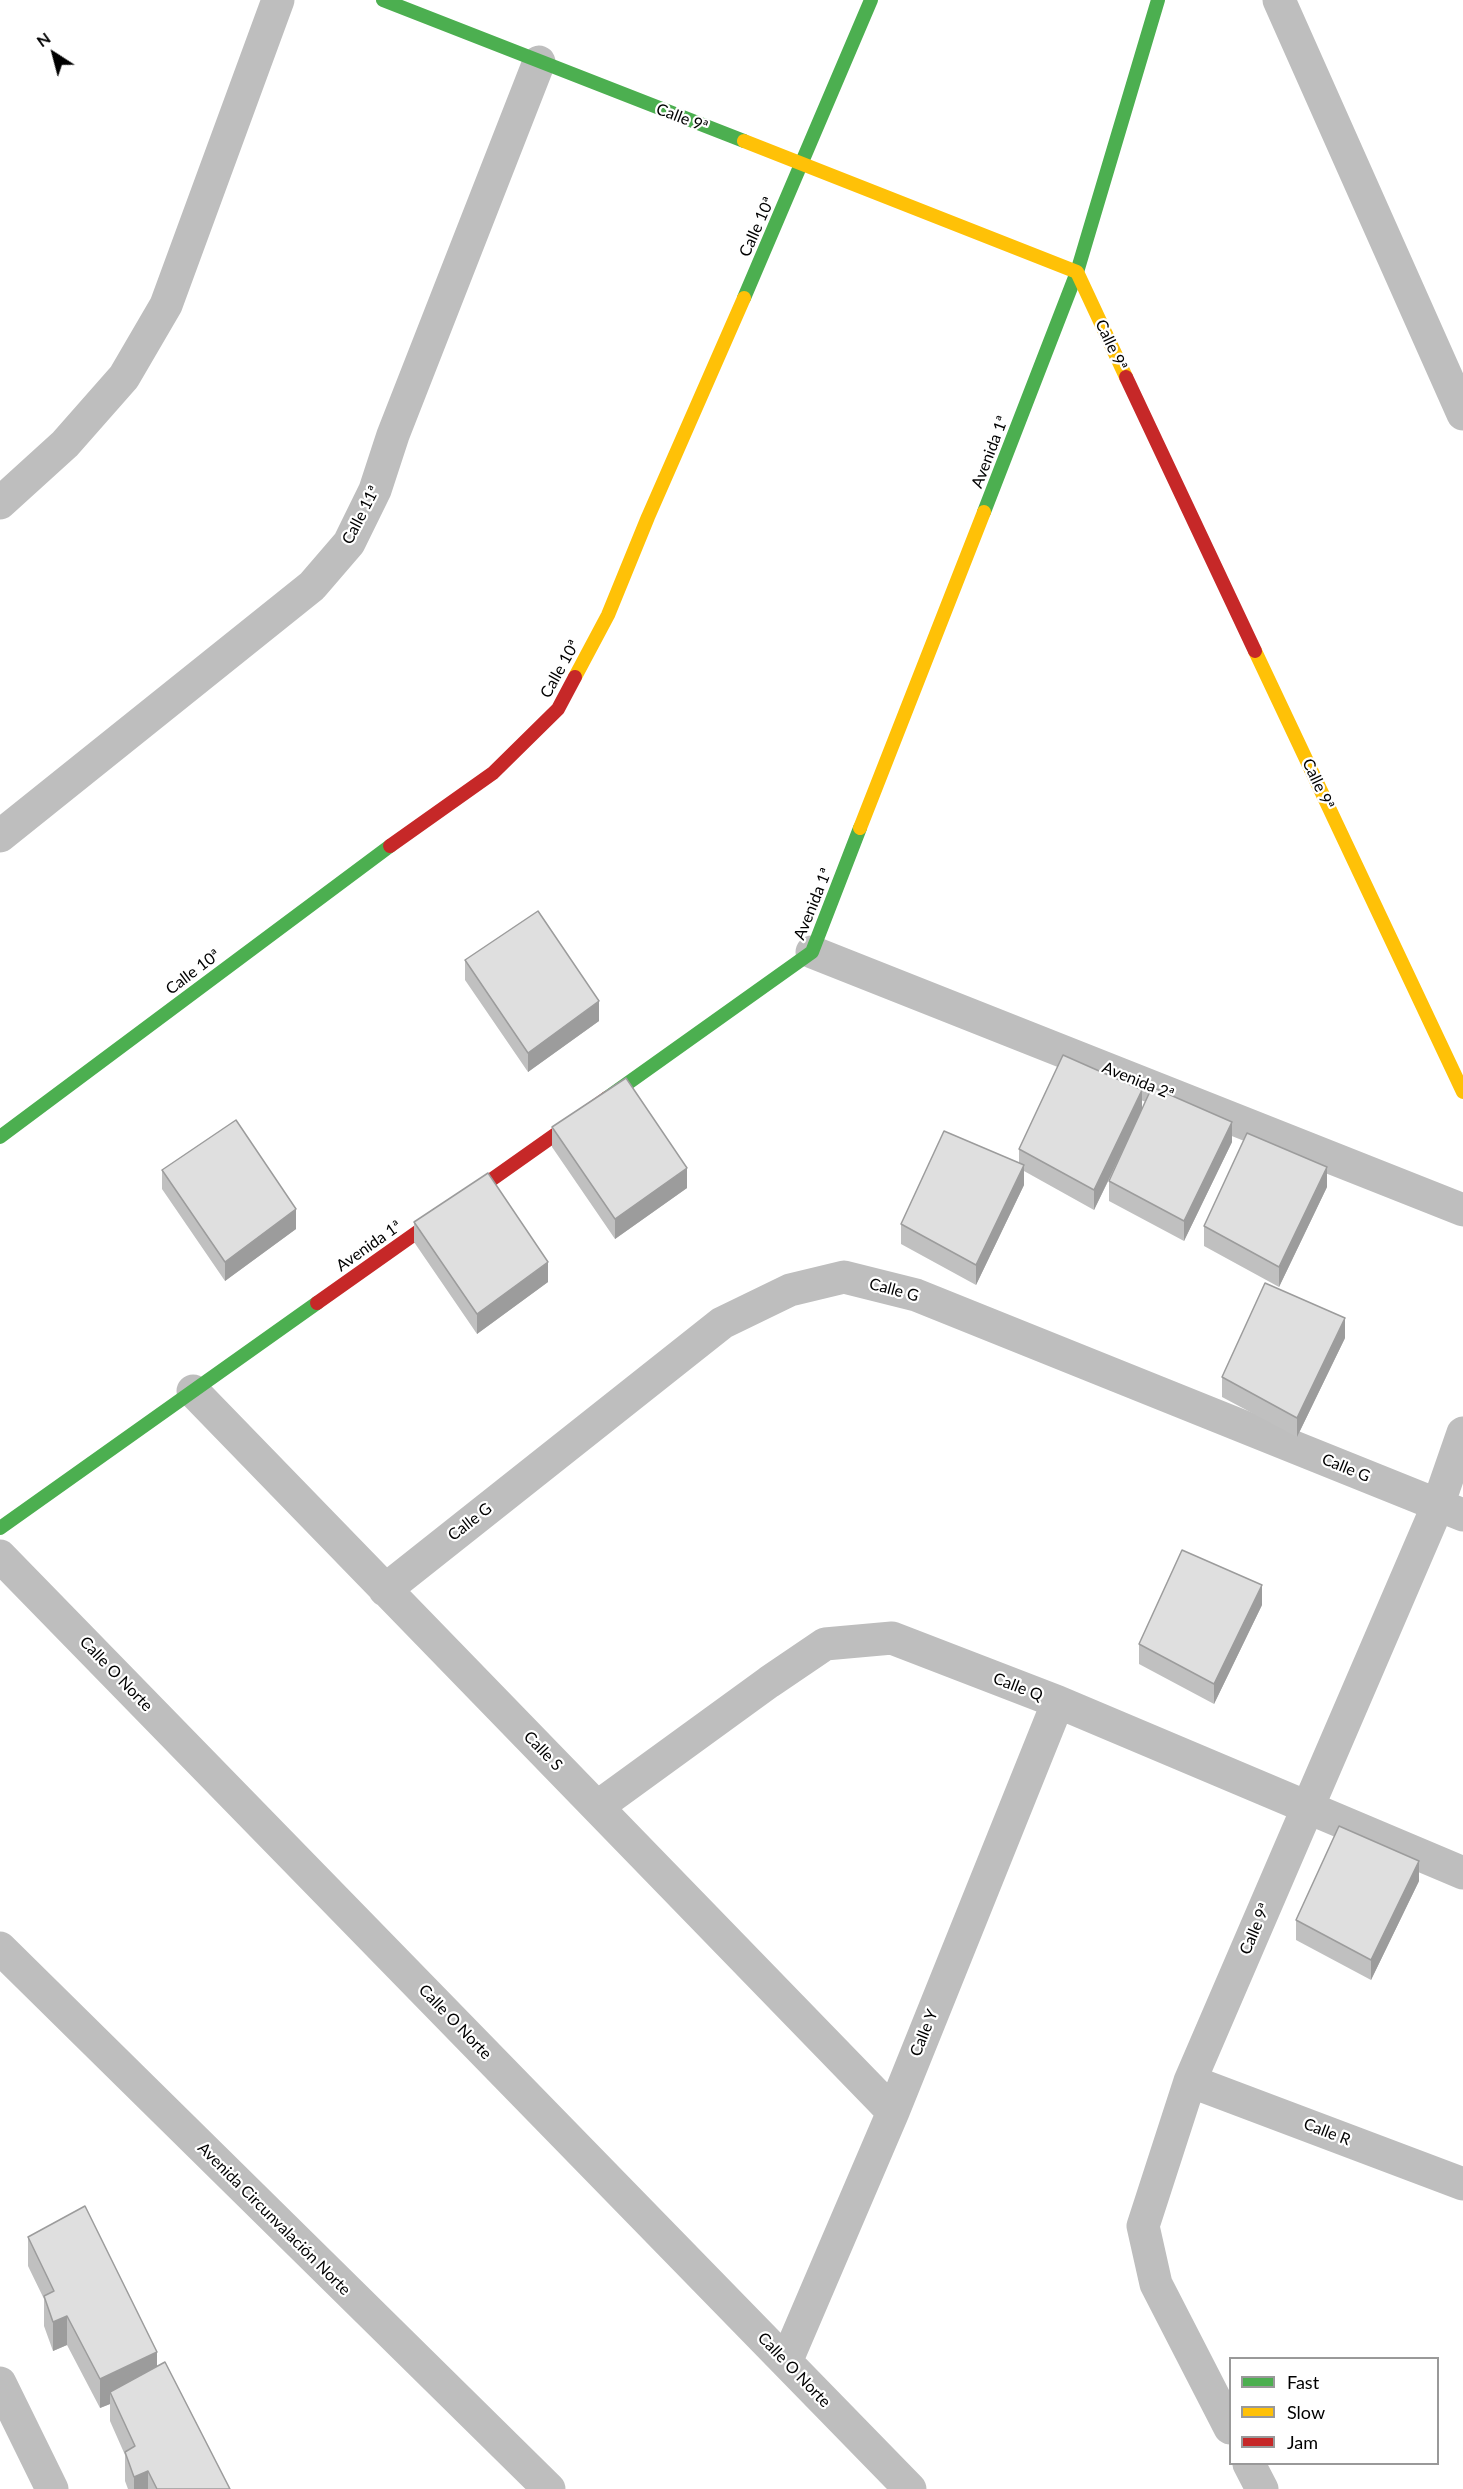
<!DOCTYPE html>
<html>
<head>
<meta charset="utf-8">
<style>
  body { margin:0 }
  #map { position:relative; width:1463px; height:2489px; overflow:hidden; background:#fff; font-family:Lato,sans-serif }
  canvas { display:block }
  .legend { position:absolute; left:1229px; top:2357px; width:210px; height:108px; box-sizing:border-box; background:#fff; border:2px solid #999; margin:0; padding:8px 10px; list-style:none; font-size:18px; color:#000 }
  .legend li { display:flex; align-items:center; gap:12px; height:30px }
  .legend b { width:30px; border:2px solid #999 }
  .north { position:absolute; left:24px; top:24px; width:60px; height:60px; -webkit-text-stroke:4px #fff; paint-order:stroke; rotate:324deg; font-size:16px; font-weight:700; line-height:24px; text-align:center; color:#000 }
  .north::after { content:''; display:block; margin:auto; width:21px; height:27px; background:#000; clip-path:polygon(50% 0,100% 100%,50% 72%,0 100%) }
</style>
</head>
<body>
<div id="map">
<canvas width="1463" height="2489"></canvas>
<ul class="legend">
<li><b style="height:8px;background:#4caf50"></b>Fast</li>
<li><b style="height:8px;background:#ffc107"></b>Slow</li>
<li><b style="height:8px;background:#c62828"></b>Jam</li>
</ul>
<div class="north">N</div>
</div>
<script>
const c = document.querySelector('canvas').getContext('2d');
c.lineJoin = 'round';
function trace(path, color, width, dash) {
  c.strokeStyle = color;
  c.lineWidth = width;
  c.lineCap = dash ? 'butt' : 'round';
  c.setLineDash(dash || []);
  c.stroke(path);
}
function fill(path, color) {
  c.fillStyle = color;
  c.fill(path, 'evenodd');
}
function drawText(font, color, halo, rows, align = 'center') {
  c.font = font + ' Lato,sans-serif';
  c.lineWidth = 4.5;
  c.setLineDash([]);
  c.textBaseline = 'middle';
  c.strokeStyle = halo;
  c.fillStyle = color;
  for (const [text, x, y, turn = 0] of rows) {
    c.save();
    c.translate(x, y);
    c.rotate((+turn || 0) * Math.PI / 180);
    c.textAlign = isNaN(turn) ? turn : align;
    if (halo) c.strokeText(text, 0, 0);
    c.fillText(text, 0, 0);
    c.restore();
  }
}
trace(new Path2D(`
  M1279 0 1463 414
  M0 503 65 444 124 377 166 305 278 0
  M0 836 312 586 349 543 375 490 393 435 539 62
  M812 952 1463 1210
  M193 1391 893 2112
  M0 1556 910 2489
  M385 1590 722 1323 790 1290 844 1277 916 1295 1463 1515
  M597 1807 769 1682 825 1644 892 1638 1058 1702 1463 1873
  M0 1948 549 2489
  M1190 2081 1463 2184
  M786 2362 893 2112 1058 1702
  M0 2383 52 2489
  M1230 2428 1156 2284 1143 2226 1190 2081 1438 1505 1463 1433
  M1249 2464 1262 2489`), '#bebebe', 33);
trace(new Path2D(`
  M383 0 744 141
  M744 298 871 0
  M984 512 1077 272 1158 0
  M607 1098 812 952 860 828
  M0 1137 390 846
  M0 1528 317 1303`), '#4caf50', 14);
trace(new Path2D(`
  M744 141 1077 272 1126 377
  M1255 651 1463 1092
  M575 677 608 615 648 517 744 298
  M860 828 984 512`), '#ffc107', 14);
trace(new Path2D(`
  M1126 377 1255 651
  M390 846 493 773 558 709 575 677
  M317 1303 607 1098`), '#c62828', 14);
fill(new Path2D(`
  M465 960 599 1021 528 1072 465 980Z
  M1142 1108 1232 1142 1184 1241 1109 1201V1181L1124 1149 1094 1210 1024 1171V1185L976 1285 901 1244V1224L1019 1163V1149Z
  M552 1127 687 1188 615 1239 552 1147Z
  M162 1170 296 1229 225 1281 162 1189Z
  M1327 1187 1279 1287 1204 1246V1226Z
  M414 1222 548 1282 477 1334 414 1242Z
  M1345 1338 1297 1437 1222 1397V1377Z
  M1262 1605 1214 1704 1139 1664V1644Z
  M1419 1881 1371 1980 1296 1940V1920Z
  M28 2237 157 2366 230 2489H128L125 2481V2455L110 2421V2404L100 2408 67 2345 53 2351 44 2326V2299L28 2266Z`), '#c0c0c0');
fill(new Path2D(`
  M599 1001V1021L528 1072V1053Z
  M1142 1090V1110L1094 1210V1190Z
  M1232 1122V1142L1184 1241V1221Z
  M1024 1165V1185L976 1285V1265Z
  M1327 1167V1187L1279 1287V1267Z
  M687 1168V1188L615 1239V1219Z
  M296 1209V1229L225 1281V1262Z
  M548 1262V1282L477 1334V1314Z
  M1345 1318V1338L1297 1437V1418Z
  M1262 1585V1605L1214 1704V1684Z
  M1419 1861V1881L1371 1980V1960Z
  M67 2316V2345L53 2351V2322Z
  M157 2352V2381L110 2392V2404L100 2408V2379Z
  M148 2471V2489H134V2477Z`), '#9c9c9c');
const building = new Path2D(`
  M538 911 599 1001 528 1053 465 960Z
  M1063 1055 1142 1090 1094 1190 1019 1149Z
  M626 1078 687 1168 615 1219 552 1127Z
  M1152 1087 1232 1122 1184 1221 1109 1181Z
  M236 1120 296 1209 225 1262 162 1170Z
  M944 1131 1024 1165 976 1265 901 1224Z
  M1247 1133 1327 1167 1279 1267 1204 1226Z
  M488 1173 548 1262 477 1314 414 1222Z
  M1265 1283 1345 1318 1297 1418 1222 1377Z
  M1182 1550 1262 1585 1214 1684 1139 1644Z
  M1339 1826 1419 1861 1371 1960 1296 1920Z
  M85 2206 157 2352 100 2379 67 2316 53 2322 44 2296 54 2291 28 2237Z
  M165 2362 230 2489H157L148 2471 134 2477 125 2452 135 2446 110 2392Z`);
fill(building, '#dfdfdf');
trace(building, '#9c9c9c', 1.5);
drawText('16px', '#000', '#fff', [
  ["Calle 9ª",682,118,21],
  ["Calle 10ª",757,227,-66],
  ["Calle 9ª",1111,345,65],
  ["Avenida 1ª",990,452,-69],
  ["Calle 11ª",361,515,-63],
  ["Calle 10ª",560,669,-61],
  ["Calle 9ª",1318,784,65],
  ["Avenida 1ª",813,904,-68],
  ["Calle 10ª",193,972,-37],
  ["Avenida 2ª",1138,1081,22],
  ["Avenida 1ª",369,1246,-35],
  ["Calle G",894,1290,15],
  ["Calle G",1346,1468,22],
  ["Calle G",470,1522,-38],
  ["Calle O Norte",116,1674,46],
  ["Calle Q",1018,1687,21],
  ["Calle S",543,1751,46],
  ["Calle 9ª",1255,1929,-67],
  ["Calle O Norte",455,2022,46],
  ["Calle Y",924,2033,-68],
  ["Calle R",1327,2132,21],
  ["Avenida Circunvalación Norte",274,2219,45],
  ["Calle O Norte",794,2370,46]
]);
</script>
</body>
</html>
